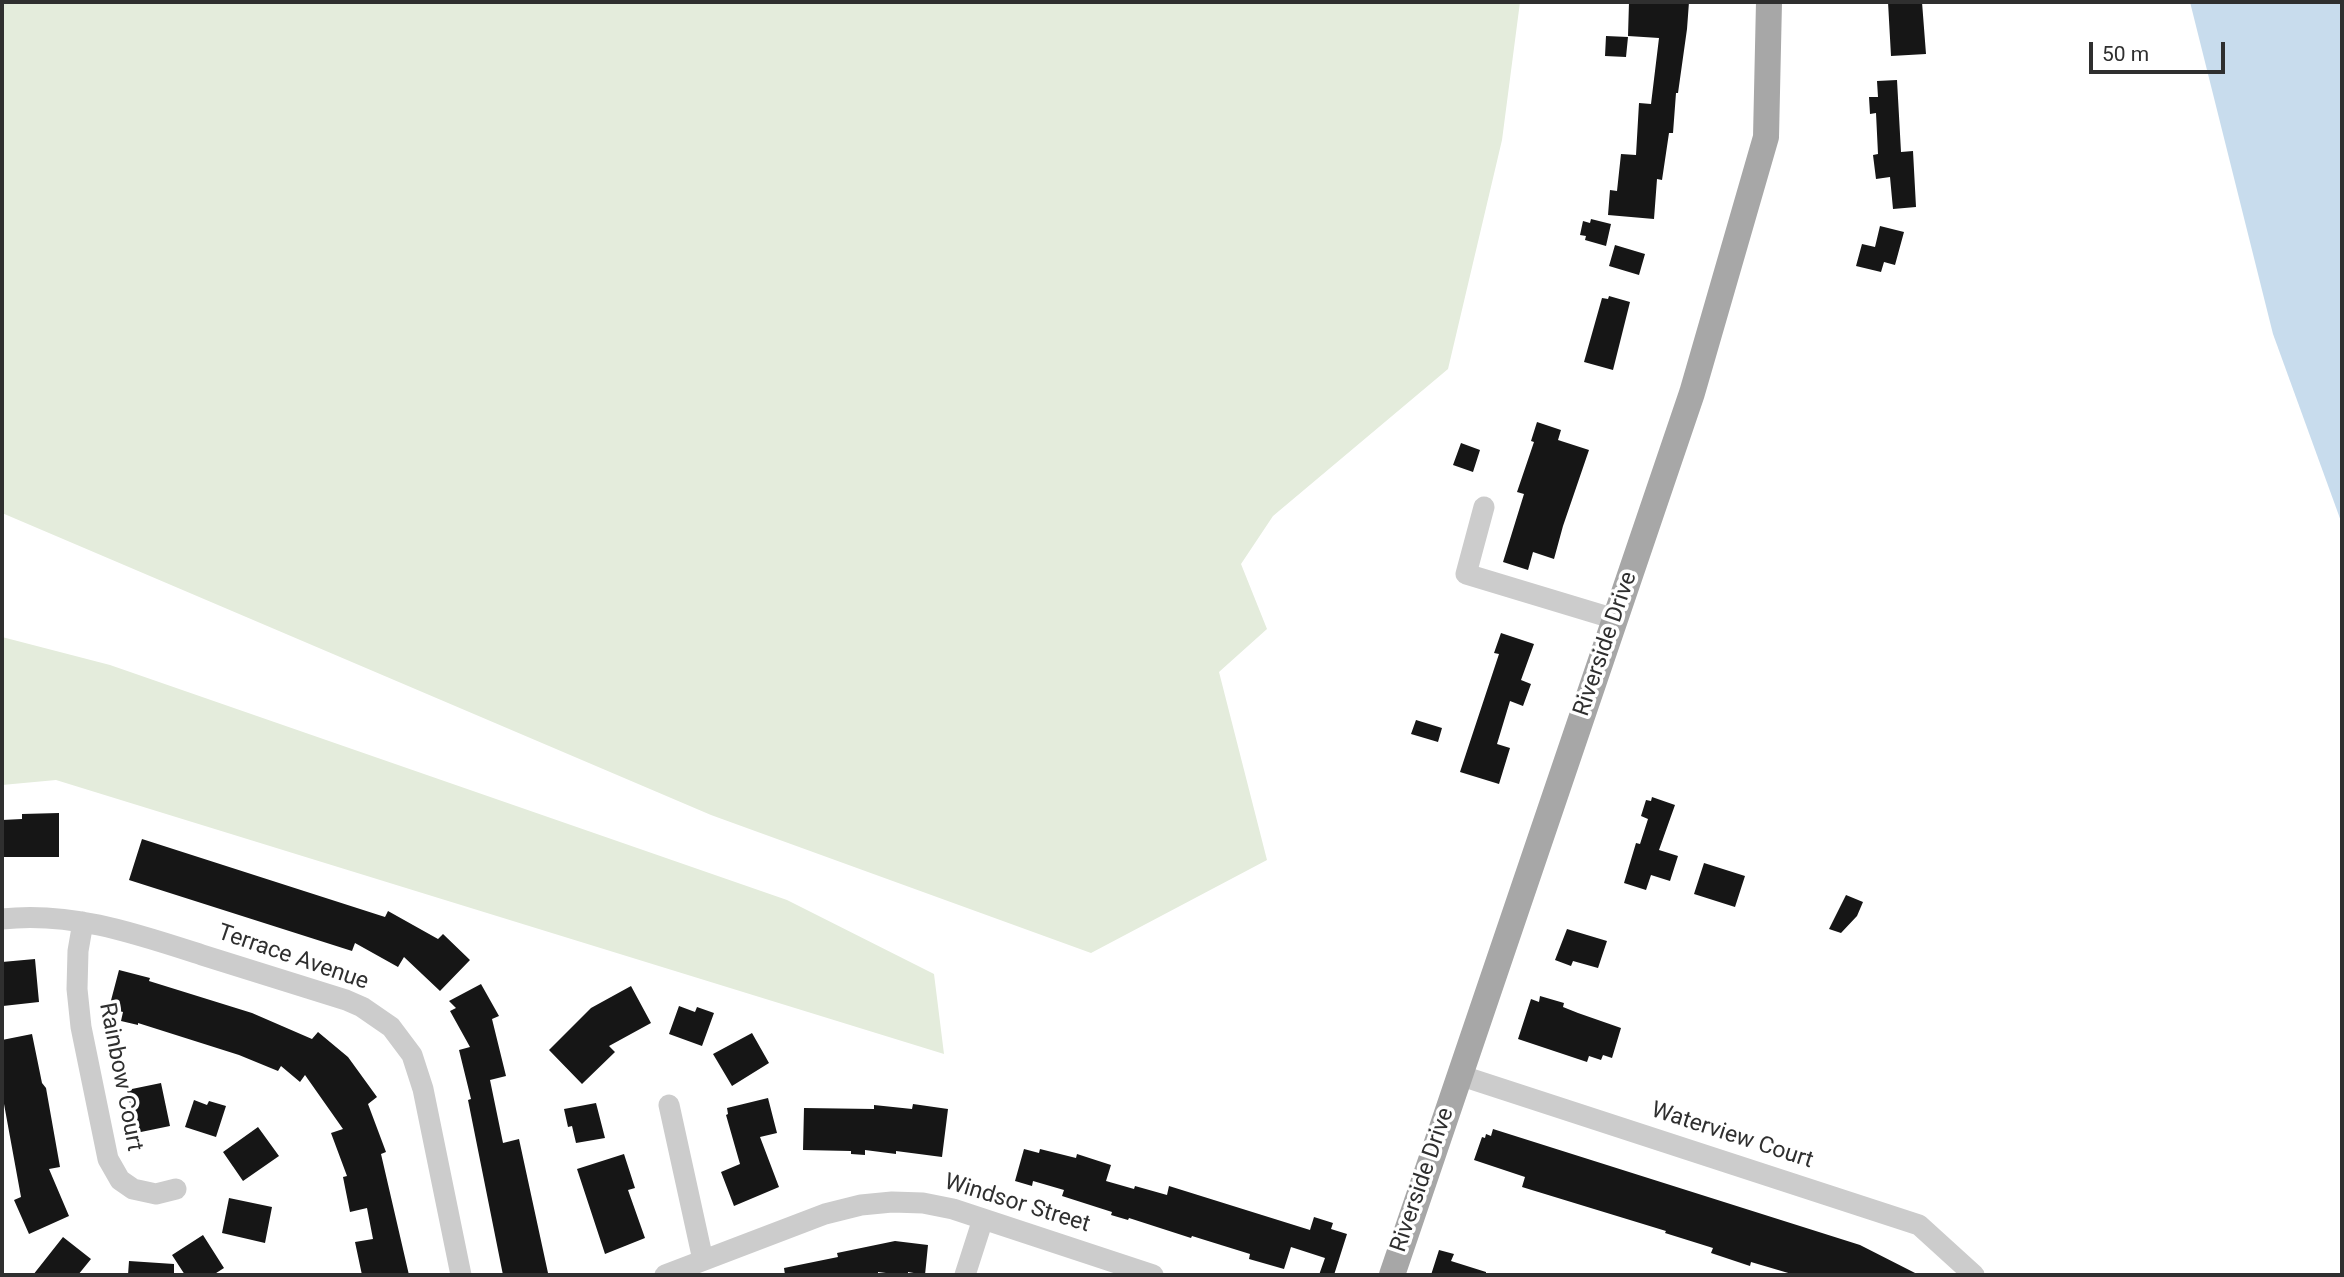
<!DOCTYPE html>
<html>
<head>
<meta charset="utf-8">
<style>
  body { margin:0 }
  #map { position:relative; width:2344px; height:1277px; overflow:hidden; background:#fff; font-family:Roboto,sans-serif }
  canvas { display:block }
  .frame { position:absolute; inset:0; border:4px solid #2f2f2f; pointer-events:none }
  .scale { position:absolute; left:2089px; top:42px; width:136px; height:32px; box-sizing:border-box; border:4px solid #2f2f2f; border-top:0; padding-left:9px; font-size:21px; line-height:24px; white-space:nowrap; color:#2f2f2f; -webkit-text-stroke:5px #fff; paint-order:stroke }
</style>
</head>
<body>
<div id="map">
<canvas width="2344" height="1277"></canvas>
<div class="frame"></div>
<div class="scale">50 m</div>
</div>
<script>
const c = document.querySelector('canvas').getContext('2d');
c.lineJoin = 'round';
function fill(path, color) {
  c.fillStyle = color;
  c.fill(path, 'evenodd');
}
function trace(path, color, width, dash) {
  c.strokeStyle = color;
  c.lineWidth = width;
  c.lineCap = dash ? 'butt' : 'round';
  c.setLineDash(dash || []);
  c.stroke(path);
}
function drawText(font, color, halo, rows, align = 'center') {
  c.font = font + ' Roboto,sans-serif';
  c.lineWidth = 7;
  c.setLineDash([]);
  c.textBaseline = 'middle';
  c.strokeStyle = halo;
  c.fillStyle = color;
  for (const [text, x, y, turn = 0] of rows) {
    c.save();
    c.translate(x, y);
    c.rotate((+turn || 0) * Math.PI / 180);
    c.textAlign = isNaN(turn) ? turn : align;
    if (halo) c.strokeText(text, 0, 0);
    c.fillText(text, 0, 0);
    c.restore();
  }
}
fill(new Path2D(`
  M2 2H1520L1502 140 1448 369 1273 516 1241 564 1267 629 1219 672 1267 860 1091 953 711 815 2 513Z
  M2 637 110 665 787 900 934 974 944 1054 56 780 2 785Z`), '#e4ecdc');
fill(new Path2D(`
  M2190 2H2342V524L2273 334Z`), '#c8dced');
fill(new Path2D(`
  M1629 2H1689L1687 29 1678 93H1676L1673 133H1669L1662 180 1657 179 1654 219 1608 215 1610 190 1617 191 1621 154 1636 155 1639 103 1651 104 1659 38 1628 36Z
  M1888 2H1922L1926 54 1891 56Z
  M1606 36 1628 37 1626 57 1605 56Z
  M1897 80 1901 152 1913 151 1916 207 1893 209 1890 177 1876 179 1873 155 1878 154 1876 113 1870 114 1869 97H1878L1877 81Z
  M1591 219 1611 224 1606 246 1585 240 1586 236 1580 235 1583 221 1590 223Z
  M1880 226 1904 232 1895 265 1884 262 1881 272 1856 266 1862 244 1875 247Z
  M1615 245 1645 254 1639 275 1609 266Z
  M1609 296 1630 302 1613 370 1584 362 1602 298 1608 299Z
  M1537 422 1561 430 1558 440 1589 450 1563 526 1554 559 1533 552 1528 570 1503 562 1524 494 1517 492 1534 442 1531 441Z
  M1461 443 1480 450 1473 472 1453 465Z
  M1501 633 1534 644 1521 680 1531 684 1523 706 1510 701 1497 744 1510 748 1499 784 1460 772 1499 654 1494 653Z
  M1416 720 1442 728 1438 742 1411 734Z
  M1652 797 1675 805 1659 850 1678 856 1670 881 1651 875 1646 890 1624 883 1636 843 1640 844 1648 819 1641 816 1646 800 1651 801Z
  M59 813V857H2V820L22 819V814Z
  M142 839 385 917 388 911 438 939 443 934 470 960 440 991 404 957 398 967 355 943 352 951 129 880Z
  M1704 863 1745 876 1735 907 1694 894Z
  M1846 895 1863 902 1857 916 1841 933 1829 929Z
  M1567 929 1607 941 1598 968 1573 961 1571 966 1555 960Z
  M35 959 39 1002 3 1006 2 962Z
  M119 970 150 978 149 981 252 1013 312 1039 318 1032 348 1057 377 1097 368 1104 386 1152 381 1154 409 1275H362L355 1242 373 1239 367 1208 350 1212 343 1177 347 1176 331 1133 343 1129 305 1075 300 1082 281 1066 278 1071 239 1055 138 1023V1025L121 1021 123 1012 109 1008Z
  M481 984 499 1016 492 1019 506 1076 490 1080 503 1143 519 1139 548 1273 536 1275H503L468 1100 471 1099 459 1050 470 1047 450 1011 456 1008 449 1001Z
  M631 986 651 1023 609 1046 615 1052 582 1084 549 1050 591 1008Z
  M1540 996 1564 1003 1563 1007 1578 1013 1621 1028 1612 1058 1603 1055 1601 1060 1589 1056 1587 1062 1518 1039 1531 999 1539 1002Z
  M679 1006 695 1012 697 1007 714 1013 702 1046 669 1034Z
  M752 1033 769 1063 732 1086 713 1054Z
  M32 1034 42 1083 46 1088 60 1167 49 1169 69 1216 29 1234 14 1200 21 1197 2 1093V1040Z
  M161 1083 170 1126 136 1133 127 1090Z
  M768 1098 777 1133 760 1137 779 1187 734 1206 721 1172 740 1164 726 1115 728 1114 727 1108Z
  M194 1100 207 1105 209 1101 226 1106 216 1137 185 1127Z
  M596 1103 605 1138 576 1143 572 1126 568 1127 564 1109Z
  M913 1104 948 1109 942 1157 896 1151V1154L865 1150V1155L851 1154V1151L803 1150 804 1108 874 1109V1105L912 1109Z
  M258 1127 279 1156 243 1181 223 1152Z
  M1493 1129 1860 1245 1919 1275H1795L1751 1262 1750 1266 1711 1253 1713 1248 1665 1233 1666 1231 1522 1187 1525 1177 1474 1160 1482 1137 1485 1138 1486 1134 1491 1136Z
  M1024 1149 1039 1153 1040 1149 1076 1158 1077 1154 1111 1165 1106 1181 1134 1189 1135 1186 1167 1195 1169 1186 1310 1230 1314 1217 1333 1223 1331 1229 1347 1234 1334 1275H1319L1325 1258 1291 1247 1284 1269 1249 1259 1250 1254 1192 1236 1191 1238 1129 1218 1128 1220 1111 1215 1112 1212 1062 1196 1064 1190 1033 1181 1032 1186 1015 1181Z
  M624 1154 635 1188 628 1190 645 1238 605 1254 577 1169Z
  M229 1198 272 1207 265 1243 222 1233Z
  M203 1235 224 1268 213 1275H185L172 1255Z
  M63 1237 91 1259 78 1275H33Z
  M895 1241 928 1245 925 1275 908 1272V1275H902L878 1272V1275H785L784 1268 838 1257 837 1253Z
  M1439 1250 1454 1254 1451 1261 1486 1272V1275H1431Z
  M129 1261 174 1264V1275H128Z`), '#161616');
trace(new Path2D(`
  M1484 507 1466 574 1615 619
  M2 919C71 911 137 934 202 955 250 970 298 985 346 1000L362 1007 391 1027 412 1055 423 1089 461 1275
  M83 922 78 951 77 989 81 1027 108 1159 120 1180 133 1189 156 1194 176 1189
  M1459 1075 1919 1225 1974 1275
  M669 1105 703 1260
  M665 1275 825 1214 861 1205 892 1202 923 1203 953 1209 1153 1275
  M965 1275 983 1219`), '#ccc', 21);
trace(new Path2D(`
  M1392 1275 1692 393 1766 137 1769 2`), '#a7a7a7', 26);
drawText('23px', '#2f2f2f', '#fff', [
  ["Riverside Drive",1606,644,-71],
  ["Terrace Avenue",293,958,19],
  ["Rainbow Court",120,1077,79],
  ["Waterview Court",1732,1136,18],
  ["Riverside Drive",1423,1180,-71],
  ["Windsor Street",1017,1204,17]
]);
</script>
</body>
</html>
